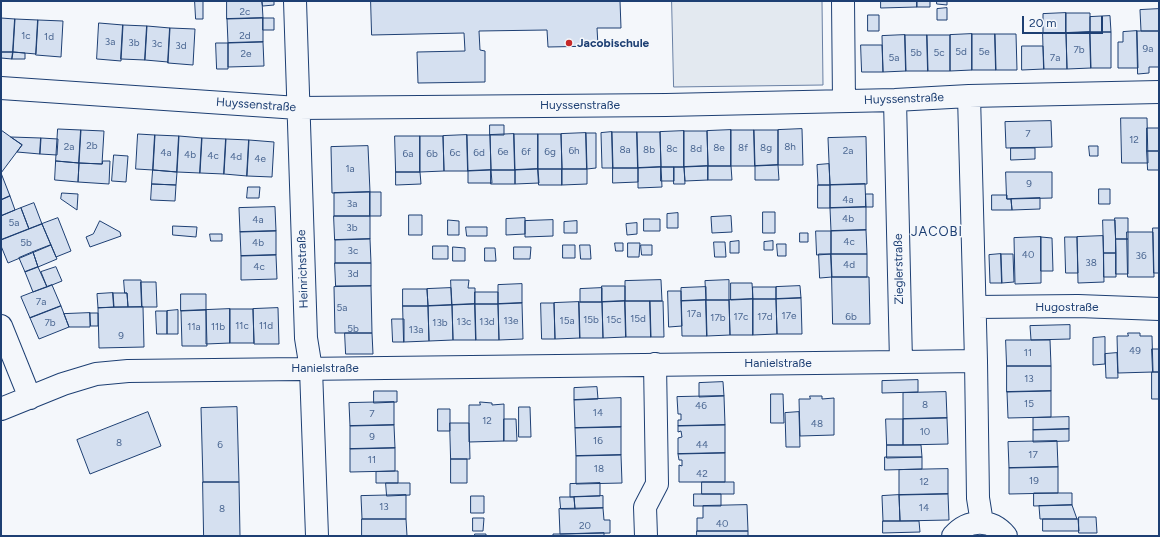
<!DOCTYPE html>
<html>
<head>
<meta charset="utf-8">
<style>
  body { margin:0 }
  #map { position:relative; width:1160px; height:537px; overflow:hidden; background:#f4f7fb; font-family:Figtree,sans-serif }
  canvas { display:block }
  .frame { position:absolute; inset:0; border:2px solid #1d3f73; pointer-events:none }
  .scale { position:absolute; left:1022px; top:16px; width:81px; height:18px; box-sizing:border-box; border:2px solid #1d3f73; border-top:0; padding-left:5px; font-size:12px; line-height:14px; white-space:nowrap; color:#1d3f73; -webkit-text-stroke:3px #f4f7fb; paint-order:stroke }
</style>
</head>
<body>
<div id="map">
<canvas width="1160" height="537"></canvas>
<div class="frame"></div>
<div class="scale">20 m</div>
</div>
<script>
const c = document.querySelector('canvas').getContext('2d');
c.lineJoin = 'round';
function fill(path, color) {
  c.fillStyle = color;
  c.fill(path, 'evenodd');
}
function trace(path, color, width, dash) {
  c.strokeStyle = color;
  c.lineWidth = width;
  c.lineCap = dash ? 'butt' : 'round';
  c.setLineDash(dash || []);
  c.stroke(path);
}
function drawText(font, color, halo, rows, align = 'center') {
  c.font = font + ' Figtree,sans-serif';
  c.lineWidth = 3;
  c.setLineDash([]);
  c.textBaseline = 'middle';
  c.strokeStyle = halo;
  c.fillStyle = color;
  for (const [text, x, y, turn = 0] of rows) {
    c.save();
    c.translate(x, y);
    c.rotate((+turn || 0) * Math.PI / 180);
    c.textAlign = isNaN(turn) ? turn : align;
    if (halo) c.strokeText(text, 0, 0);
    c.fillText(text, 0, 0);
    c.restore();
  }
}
const green = new Path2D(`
  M672 1H822L823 85 674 87Z`);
fill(green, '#e3e9f0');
trace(green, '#687fa3', 1);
const building = new Path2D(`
  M195 1H203V19H196Z
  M227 1H262L263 18 227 19Z
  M262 1H274V5L263 6Z
  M371 1H620L621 28H597L598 46 548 47 547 30 479 31 480 50 485 51V82L418 83 417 52 465 51 464 33 372 35Z
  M881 1H917V7L881 8Z
  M917 1H930V7H917Z
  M937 1H947V5L937 4Z
  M947 8V20H937V9Z
  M1159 9V31H1141L1140 10Z
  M1066 13V33H1043V14Z
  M1066 13H1090V32L1066 33Z
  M868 15H879V31H868Z
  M1110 16 1111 32H1090V17Z
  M1 18 15 19 13 52H1Z
  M263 18V42L228 43 227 19Z
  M263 18H274V30H263Z
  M15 19 38 20 36 54 13 52Z
  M38 20 63 21 61 57 36 55Z
  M99 23 123 25 121 61 97 59Z
  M123 25 147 26 145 60 121 59Z
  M147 26 170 28 168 63V62L145 60Z
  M170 28 195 29 193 65 168 63Z
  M1137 31H1159V67H1149V73L1138 74Z
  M1137 31 1138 68H1118V42H1123V32Z
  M1090 32 1091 68 1067 69 1066 33Z
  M1090 32H1111V68H1091Z
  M1043 33H1066L1067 69H1044Z
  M972 34V70L950 71V35Z
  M972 34H995L996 70H972Z
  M995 34H1016L1017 70H996Z
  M905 35 906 71 883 72 882 36Z
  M905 35H927L928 71H906Z
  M927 35H950V71H928Z
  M263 42 264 66 228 67V43Z
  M216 43H228V69H217Z
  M861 45H882L883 72H862Z
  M1022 46H1043L1044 69 1022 70Z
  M1 52H13L12 59 1 58Z
  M13 52 25 53V59H12Z
  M1121 118H1147L1148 163H1122Z
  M1051 121 1052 147 1006 148 1005 122Z
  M490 125H504V135H490Z
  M1147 128H1159V151H1147Z
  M1 129V130L22 145 1 173Z
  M58 129 81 130 79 163 56 161Z
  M802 129 803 165H778V130Z
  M81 130 104 131 102 164 79 163Z
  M731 130V166H708L707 131Z
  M731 130H754L755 166H731Z
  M754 130H778V165L755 166Z
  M684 131V167H661L660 132Z
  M684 131H707L708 166 684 167Z
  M612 132H637L638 168H613Z
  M612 132 613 168H602L601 133Z
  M637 132H660L661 167 638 168Z
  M586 133 587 169H562L561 134Z
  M586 133H596V168L587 169Z
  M138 134 155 135 153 170 136 169Z
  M514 134 515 170H491L490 135Z
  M514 134H538V169L515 170Z
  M538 134H561L562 169H538Z
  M155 135 179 136 177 172 153 170Z
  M467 135 468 171H444L443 136Z
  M467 135H490L491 170 468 171Z
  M179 136 202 138 200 173 177 172Z
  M395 136H420V172H396Z
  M420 136H443L444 171 420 172Z
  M11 137 41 138 40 154 17 152 22 145Z
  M866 137 867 184 830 185 828 138Z
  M41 138 58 139 57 155 40 154Z
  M202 138 226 139 224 174 200 173Z
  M226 139 249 140 247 176 224 174Z
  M249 140 274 142 272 177 247 176Z
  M368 146 370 192 332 193 331 147Z
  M1089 146H1098V156H1090Z
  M1011 148H1035V159L1011 160Z
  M1147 151H1159V170H1148Z
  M114 155 128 156 126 182 112 181Z
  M56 161 79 163 78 182 55 180Z
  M103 161H110L109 184 78 182 79 163 102 164Z
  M829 164 830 185H818L817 165Z
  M778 165 779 180H755V166Z
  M708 166H731L732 180H708Z
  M708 166V180L685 181 684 167Z
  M661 167H674V181H661Z
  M661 167 662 187 638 188V168Z
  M674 167H684L685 184H674Z
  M613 168H638V182L613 183Z
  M538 169H562V185H539Z
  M538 169 539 183 515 184V170Z
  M562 169H587V184L562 185Z
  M153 170 177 172 176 185 152 184Z
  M491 170H515V184H491Z
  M491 170 492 183H468V171Z
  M396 172H420L421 184 396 185Z
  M1006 172H1052V198L1007 199Z
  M1 173 10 196 1 200Z
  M152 184 176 185 175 201 151 200Z
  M865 184 866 207 830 208V185Z
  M818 185H830V208H818Z
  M248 187H260L259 198H247Z
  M1099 189H1110V204H1099Z
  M370 192V216H334V193Z
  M370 192H381V216H370Z
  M62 193 78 194 77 210 61 199Z
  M866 194H873V207H866Z
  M992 195H1007V199H1011L1012 210H992Z
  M10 196 15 210 1 216V200Z
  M1040 198V209L1012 210 1011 199Z
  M34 203 42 224 29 229 21 208Z
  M275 207 276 231 240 232 239 208Z
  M866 207V230L831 231 830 208Z
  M21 208 29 229 1 240V216Z
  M763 212H775V233H763Z
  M678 213V228H667V214Z
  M409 215H422V235H409Z
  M334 216H370V239L335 240Z
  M731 216 732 232 712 233 711 217Z
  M58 218 71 251 56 257 42 224Z
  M525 218V234L506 235V219Z
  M1115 218H1128V239H1116Z
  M644 219H660V231H644Z
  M448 220 459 221V235H448Z
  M553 220V236L525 237V221Z
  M1103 220H1115L1116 253H1104Z
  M100 221 120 232 121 236 90 247 86 237 93 234Z
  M577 221V233H564V222Z
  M637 223V234L627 235 626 224Z
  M42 224 51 245 8 263 1 246V240Z
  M173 226 197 227 196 237 173 235Z
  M466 227H487V236H467Z
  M1153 228H1159V273H1154Z
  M866 230 867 254H831V231Z
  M276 231V255L241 256 240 232Z
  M816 231H831V254L817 255Z
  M1127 232H1153L1154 277H1128Z
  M800 233H808V242H800Z
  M210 234H222V241H211Z
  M1103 236 1104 282 1078 283 1077 237Z
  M1041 237V283L1015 284 1014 238Z
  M1041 237 1052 238 1053 271H1041Z
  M1065 237H1077L1078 273H1066Z
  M370 239 371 263H335V240Z
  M1116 239H1128V274H1116Z
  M739 241V253H730V242Z
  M773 241V250H764V242Z
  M714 242H725L726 257H715Z
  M615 243H623V251H616Z
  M628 243H640L639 257H628Z
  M777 244H786V256H778Z
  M51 245 57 259 38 267 33 252Z
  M563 245H575V258H563Z
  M580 245H590L591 259H581Z
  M641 245H652V255H642Z
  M433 246H448V259H433Z
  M453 247 465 248V261H453Z
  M514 247H531L530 259H514Z
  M485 248H495L496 261H485Z
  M33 252 38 267 25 272 19 258Z
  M1104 253H1116V277H1104Z
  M819 254H831L832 277 820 278Z
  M831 254H867V277H832Z
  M1001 254 1002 283H990L989 255Z
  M1001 254H1013L1014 282 1002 283Z
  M276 255 277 279 241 280V256Z
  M335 263H371V286H336Z
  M38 267 47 287 33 292 25 272Z
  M56 267 62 281 47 287 41 272Z
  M832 277H869L870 324H833Z
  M124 280H141L142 307H128L127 293H125Z
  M451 280H469L468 288H475V304L452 305Z
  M661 280 662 301H625V281Z
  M729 280V300H706L705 281Z
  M141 282H156L157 307H142Z
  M731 283H752L753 299 731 300Z
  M522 284V303L498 304V285Z
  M52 285 61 306 30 318 21 297Z
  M371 286 372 333H335L334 287Z
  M602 286H625V301L602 302Z
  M800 286 801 298 776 299V287Z
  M706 287V300L681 301V288Z
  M753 287H776V299H753Z
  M451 288 452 305 428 306 427 289Z
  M602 288V302H580V289Z
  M403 289H427L428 306H403Z
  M668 291H681L682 326 669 327Z
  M475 292H498V304H475Z
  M113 293 114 307 98 308 97 294Z
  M113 293H127L128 307H114Z
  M181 294H206V310L181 311Z
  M801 298 802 334H777L776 299Z
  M753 299V335H730L729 300Z
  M753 299H776L777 334 753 335Z
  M706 300 707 336H682L681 301Z
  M706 300H729L730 335 707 336Z
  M625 301 626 337 603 338 602 302Z
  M625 301H650L651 337H626Z
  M650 301H663L664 337H651Z
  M579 302 580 338 555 339 554 303Z
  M579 302H602L603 338H580Z
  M522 303 523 339 499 340 498 304Z
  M541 303H554L555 339H542Z
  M475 304 476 340H453L452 305Z
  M475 304H498L499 340H476Z
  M452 305 453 340 429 341 428 306Z
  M61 306 69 327 39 339 30 318Z
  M403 306H428L429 341 404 342Z
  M143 307 144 347 99 348 98 308Z
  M278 308 279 344H254L253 309Z
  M230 309V343L206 344V310Z
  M230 309H253L254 343H230Z
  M178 310V334H167V311Z
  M206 310 207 346H182L181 311Z
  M156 311H167V334H157Z
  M90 313H98V326H91Z
  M90 313V327H69L64 314Z
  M392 319H404V342H393Z
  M1070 325V339L1031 340 1030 326Z
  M345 333H372L373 354H346Z
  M1128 333H1140V336H1152L1153 372 1118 373 1117 336H1128Z
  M1105 337V364L1093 365V338Z
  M1006 340H1050L1051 366H1007Z
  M1152 349H1159V372H1153Z
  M1117 353 1118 378H1106L1105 354Z
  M1007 366H1051V391L1007 392Z
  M1152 372H1159V399H1152Z
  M918 380V392L882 393V381Z
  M723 382 724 396 699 397V383Z
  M597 387 598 399 574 400V388Z
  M374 391H397V402L374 403Z
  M1051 391V417L1008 418 1007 392Z
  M946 392 947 418 903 419V393Z
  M771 394H783L784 423H771Z
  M724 396 725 425 678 426V420H681V414H678L677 397Z
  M810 396H822V399L834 398V435L800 436 799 399H810Z
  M621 398V427L575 428 574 400Z
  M394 402V425L350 426 349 403Z
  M480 402 492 403V405L504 404V441L469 442V405H480Z
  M237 407 239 482H203L201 408Z
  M519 407H530L531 437H519Z
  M438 409H450V431H438Z
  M148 412 161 446 90 474 77 440Z
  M799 412 800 447H786L785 413Z
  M1069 417V429L1033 430V418Z
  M947 418 948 444 903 445V419Z
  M504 419H516L517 441H504Z
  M886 419H903V445H887Z
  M450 423H469L470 459H451Z
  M394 425 395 448 350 449V426Z
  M725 425V453L678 454V438L682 437 681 431 678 432V426Z
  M621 427V455L576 456 575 428Z
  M1069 429V441L1033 442V430Z
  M1057 441 1058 467 1009 468 1008 442Z
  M887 445H921L922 457 887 458Z
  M395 448V471L350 472V449Z
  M725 453V482H679V465L682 466V460H679L678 454Z
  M621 455 622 483 576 484V456Z
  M885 457H922V469L885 470Z
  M451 459H467V483H451Z
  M1058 467V493L1009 494V468Z
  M948 469V494L899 495V470Z
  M395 471H398V483H376V472Z
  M203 482H239L240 536H204Z
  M702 482H734V494H702Z
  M386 483H410V495L387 496Z
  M600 483V496L570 497V484Z
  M1034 493H1072V505L1034 506Z
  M694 494H721V506H694Z
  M948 494 949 520 900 521 899 495Z
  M406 495V519H362L361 496Z
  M899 495 900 521H883L882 496Z
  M471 496H484V513H471Z
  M603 496V508L575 509 574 497Z
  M560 497H574L575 509H561Z
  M747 505 748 531H697V518H703V506Z
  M1072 505 1077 519H1040L1039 506Z
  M603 508 604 520H610V533L560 534 559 509Z
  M1079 517H1096L1097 533H1079Z
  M473 518H484L483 531H473Z
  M362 519H406L407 536H362Z
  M1043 519H1078L1079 531H1043Z
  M883 521H919L920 532 883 533Z
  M697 531H748V536H697Z
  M604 533V536H553V534H560Z
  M475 534H486V536H475Z`);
fill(building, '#d5e0f0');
trace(building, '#1d3f73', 1);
const minor = new Path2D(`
  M295 1 306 338 311 369 317 536
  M843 1 844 101
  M1 88 298 108 666 105 895 100 969 96 1159 92
  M969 96 976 361
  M895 100 901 362 976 361 978 498 982 523
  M976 307 1078 306 1159 309
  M1 326 30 398
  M1 409 63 384 96 374 128 371 901 362
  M646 536 645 507 657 484 655 364
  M953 536C968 519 991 518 1006 536`);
trace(minor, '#1d3f73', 24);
trace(minor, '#f4f7fb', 22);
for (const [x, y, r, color] of [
  [569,43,4,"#c62828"]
]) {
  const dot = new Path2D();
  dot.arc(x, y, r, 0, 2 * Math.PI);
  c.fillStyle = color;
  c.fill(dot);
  trace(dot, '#f4f7fb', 1.5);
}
drawText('10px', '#4b6792', null, [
  ["2c",245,12],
  ["1c",26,36],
  ["2d",245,36],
  ["1d",49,37],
  ["3a",110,42],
  ["3b",134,43],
  ["3c",157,44],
  ["3d",181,46],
  ["9a",1148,49],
  ["7b",1079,50],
  ["5d",961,52],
  ["5e",984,52],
  ["5b",916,53],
  ["5c",939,53],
  ["2e",246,54],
  ["5a",894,58],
  ["7a",1055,58],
  ["7",1028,134],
  ["12",1134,140],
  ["2b",92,146],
  ["2a",69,147],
  ["8h",790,147],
  ["8e",719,148],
  ["8f",743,148],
  ["8g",766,148],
  ["8c",672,149],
  ["8d",696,149],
  ["8a",625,150],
  ["8b",649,150],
  ["6h",574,151],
  ["2a",848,151],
  ["6e",503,152],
  ["6f",526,152],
  ["6g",550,152],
  ["4a",166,153],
  ["6c",455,153],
  ["6d",479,153],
  ["6a",408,154],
  ["6b",432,154],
  ["4b",190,155],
  ["4c",213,156],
  ["4d",236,157],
  ["4e",260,159],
  ["1a",350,169],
  ["9",1029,184],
  ["4a",848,200],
  ["3a",352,204],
  ["4b",848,219],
  ["4a",258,220],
  ["5a",14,223],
  ["3b",352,228],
  ["4c",849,242],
  ["5b",26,243],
  ["4b",258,243],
  ["3c",353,251],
  ["40",1028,255],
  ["36",1141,256],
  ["38",1091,263],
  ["4d",849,265],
  ["4c",259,267],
  ["3d",353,274],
  ["7a",41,302],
  ["5a",342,308],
  ["17a",694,314],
  ["17e",789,316],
  ["17c",741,317],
  ["17d",765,317],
  ["6b",851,317],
  ["17b",718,318],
  ["15d",638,319],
  ["15b",591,320],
  ["15c",614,320],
  ["13e",511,321],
  ["15a",567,321],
  ["13c",464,322],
  ["13d",487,322],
  ["7b",50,323],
  ["13b",440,323],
  ["11c",242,326],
  ["11d",266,326],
  ["11a",194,327],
  ["11b",218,327],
  ["5b",353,329],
  ["13a",416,330],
  ["9",121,336],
  ["49",1135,351],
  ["11",1028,353],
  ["13",1029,379],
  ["15",1029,404],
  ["8",925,405],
  ["46",701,406],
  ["14",598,413],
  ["7",372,414],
  ["12",487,421],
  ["48",817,424],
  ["10",925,432],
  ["9",372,437],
  ["16",598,441],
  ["8",119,443],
  ["6",220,445],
  ["44",702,445],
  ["17",1033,455],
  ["11",372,460],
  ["18",599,469],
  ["42",702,474],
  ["19",1034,481],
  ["12",924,482],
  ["13",384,507],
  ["14",924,508],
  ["8",222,509],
  ["40",722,524],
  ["20",585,526]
]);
drawText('bold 12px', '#1d3f73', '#f4f7fb', [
  ["Jacobischule",577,43]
], 'left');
drawText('12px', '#1d3f73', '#f4f7fb', [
  ["Huyssenstraße",904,99,-2],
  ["Huyssenstraße",256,105,4],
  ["Huyssenstraße",580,105],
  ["Heinrichstraße",303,269,-92],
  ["Zieglerstraße",899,269,-91],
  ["Hugostraße",1067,307],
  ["Hanielstraße",778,363],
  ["Hanielstraße",325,368]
]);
c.letterSpacing = '1px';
drawText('13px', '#1d3f73', '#f4f7fb', [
  ["JACOBI",937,232]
]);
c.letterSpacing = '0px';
</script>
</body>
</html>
